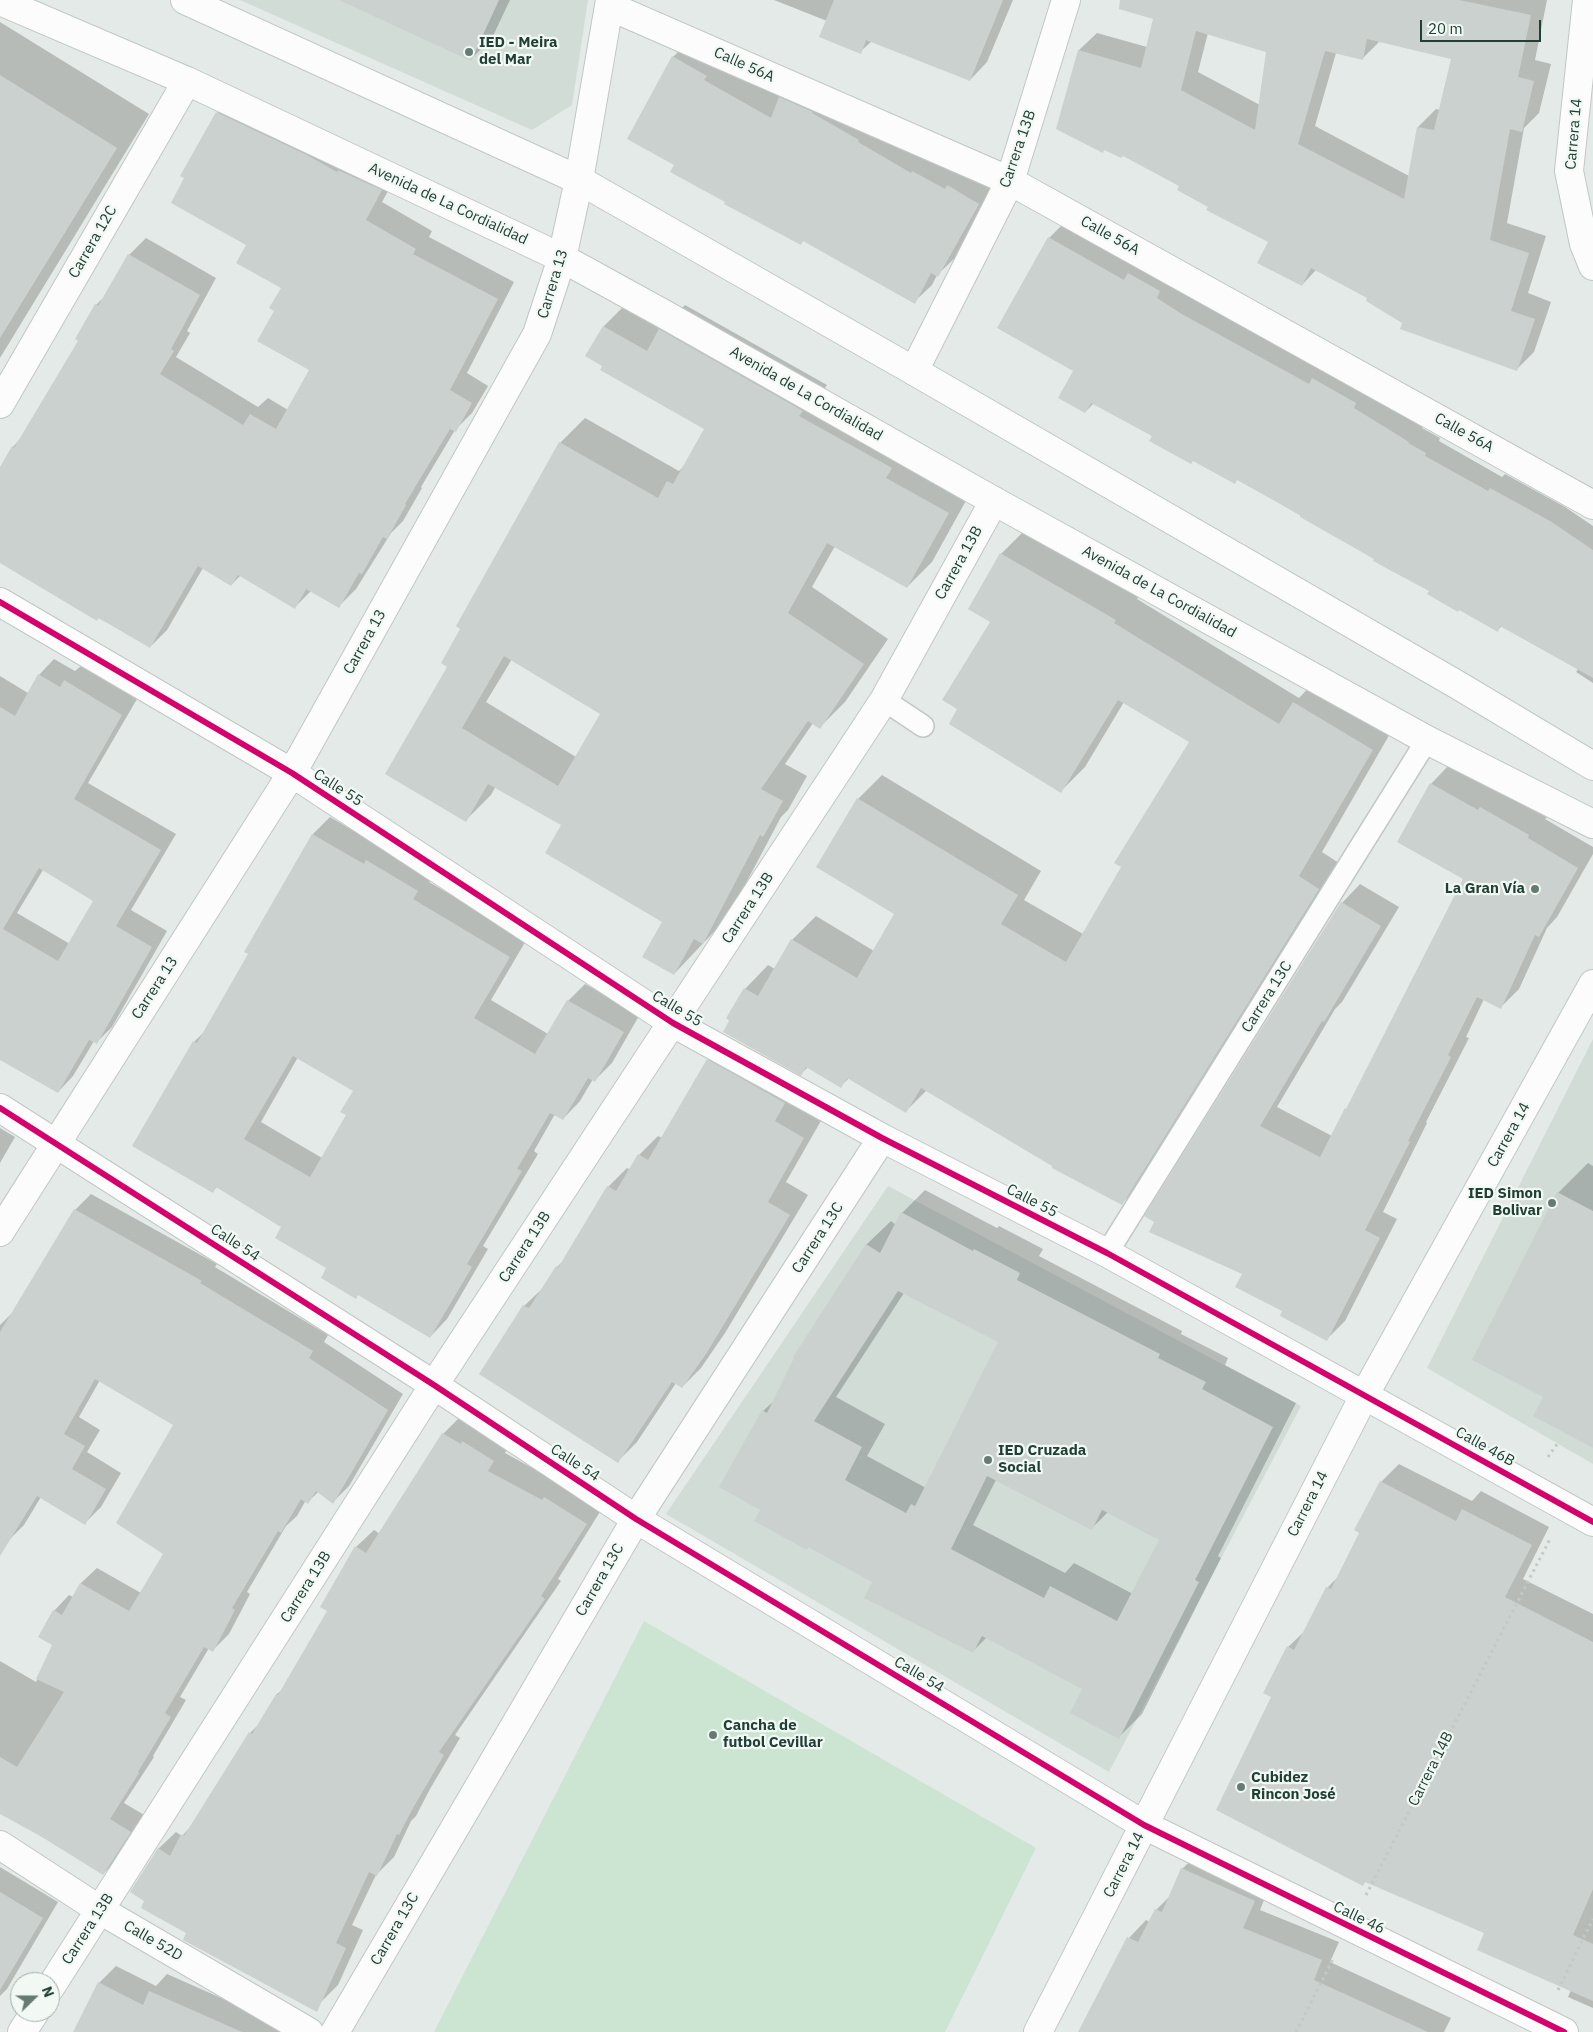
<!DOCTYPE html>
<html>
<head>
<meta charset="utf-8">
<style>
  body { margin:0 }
  #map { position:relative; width:1593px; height:2032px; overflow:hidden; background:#e4eae7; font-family:"IBM Plex Sans",sans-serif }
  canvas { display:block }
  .north { position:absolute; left:10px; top:1972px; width:50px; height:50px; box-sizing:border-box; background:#f2f9f5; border:1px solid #9eafa8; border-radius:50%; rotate:68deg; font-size:14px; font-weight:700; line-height:20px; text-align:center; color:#203f35 }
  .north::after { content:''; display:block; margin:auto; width:18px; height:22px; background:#657b73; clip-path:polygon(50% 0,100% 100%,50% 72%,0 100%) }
  .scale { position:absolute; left:1420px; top:20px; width:121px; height:22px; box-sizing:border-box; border:2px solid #203f35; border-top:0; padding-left:6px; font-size:15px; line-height:18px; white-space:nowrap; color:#203f35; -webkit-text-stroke:4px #f2f9f5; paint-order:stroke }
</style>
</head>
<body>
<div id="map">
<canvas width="1593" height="2032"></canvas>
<div class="north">N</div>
<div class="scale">20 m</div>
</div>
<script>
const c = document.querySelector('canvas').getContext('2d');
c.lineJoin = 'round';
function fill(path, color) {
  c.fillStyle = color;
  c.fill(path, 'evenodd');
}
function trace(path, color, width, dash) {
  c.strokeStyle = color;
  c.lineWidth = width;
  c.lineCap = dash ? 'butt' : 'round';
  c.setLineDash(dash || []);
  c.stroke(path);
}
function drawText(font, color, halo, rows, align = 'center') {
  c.font = font + ' "IBM Plex Sans",sans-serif';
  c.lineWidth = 4.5;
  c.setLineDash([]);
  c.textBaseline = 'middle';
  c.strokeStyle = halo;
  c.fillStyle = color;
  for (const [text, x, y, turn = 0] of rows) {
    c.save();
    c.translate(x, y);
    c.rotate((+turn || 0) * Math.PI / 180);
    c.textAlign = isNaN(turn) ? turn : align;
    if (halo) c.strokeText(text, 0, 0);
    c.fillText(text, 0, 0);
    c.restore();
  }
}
fill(new Path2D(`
  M240 0H588L572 105 532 130Z
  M1593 1039V1464L1427 1368Z
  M888 1186 1301 1406 1109 1772 666 1514Z`), '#d1dcd7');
fill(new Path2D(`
  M644 1621 1036 1848 945 2032H434Z`), '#cce4d2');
fill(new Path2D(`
  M342 0H510L492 38 470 60Z
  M774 0H1013L987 62 970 80 872 41 860 52 827 21Z
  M1159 0H1547L1535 60 1551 64 1539 113 1524 128 1507 223 1546 236 1528 293 1551 302 1534 352 1517 369 1404 322 1369 297 1316 270 1302 285 1269 242 1210 206 1181 185 1124 155 1058 128 1079 50 1097 33 1147 47ZM1208 33 1267 51 1260 105 1198 72ZM1380 41 1453 58 1440 110 1436 109 1418 127 1409 176 1315 126 1336 53 1362 59Z
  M0 22 149 114 0 358Z
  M690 40 721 63 781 97 797 81 996 186 955 258 937 275 932 285 914 302 804 240 801 243 727 201 676 164 673 57Z
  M234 96 398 173 382 202 432 231 429 237 514 282 467 373 488 386 472 413 455 430 421 487 422 488 403 521 391 533 356 589 339 606 311 591 295 607 241 575 231 585 203 568 167 630 150 647 0 562V469L13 447 20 439 79 340 96 305 105 296 129 255 146 238 216 278 187 331 190 333 176 357 258 407 268 398 288 410 311 370 276 311 282 287 248 245 217 113Z
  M1064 223 1367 393 1423 426 1422 428 1440 438 1439 441 1502 477 1505 474 1565 507 1593 526V683L1576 672 1579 668 1502 626 1497 630 1238 479 1235 482 1094 403 1085 412 1075 370 1049 238Z
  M629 301 667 323 685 305 827 385 823 391 973 488 932 562 907 587 835 546 812 587 888 639 845 702 820 727 813 723 785 764 807 776 788 810 781 817 728 917 674 974 663 922 563 825 496 786 491 795 466 820 449 666 560 443 585 418 679 471 685 465 705 429 587 356 604 326ZM512 659 602 714 576 757 486 702Z
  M1025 530 1139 596 1137 599 1299 698 1317 679 1395 725 1322 852 1342 865 1146 1180 1122 1203 1054 1166 927 1090 906 1111 849 1078 841 1086 808 1067 801 1074 745 989 768 965 775 969 792 940 816 916 874 951 896 914 858 799 882 775 1041 871 1024 900 1083 934 1123 867 1191 742 1124 702 1085 767 1061 791 959 709 992 622 1001 554Z
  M54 659 75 671 81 666 137 699 88 783 176 834 131 910 167 931 112 1027 96 1043 94 1041 73 1076 58 1092 0 1059V676L28 693 39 675ZM43 870 95 900 70 944 17 913Z
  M1449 765 1497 792 1500 789 1547 817 1545 819 1593 847V854L1557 917 1547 928 1519 989 1501 1007 1484 999 1466 1037 1469 1038 1426 1122 1427 1123 1383 1212 1397 1219 1345 1321 1327 1339 1284 1311 1244 1274 1151 1231 1342 903 1360 884 1399 907 1342 1002 1335 1009 1277 1107 1332 1136 1350 1105 1465 878 1431 784Z
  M330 817 381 847 435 873 429 882 527 939 491 1000 548 1034 568 1001 585 984 640 1014 612 1063 595 1080 593 1079 580 1101 563 1119 555 1114 534 1151 538 1154 483 1246 488 1249 447 1319 430 1337 358 1294 283 1226 217 1187 212 1192 194 1042 206 1030 250 953 313 834ZM298 1057 354 1090 347 1115 322 1158 261 1122Z
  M727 1041 822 1119 786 1182 808 1195 725 1333 701 1368 682 1387 676 1383 637 1442 618 1461 524 1306 544 1287 557 1267 564 1260 608 1187 627 1168 630 1170 639 1155 658 1136 662 1138 708 1060Z
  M0 1128 15 1137 0 1163Z
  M1588 1163 1593 1166V1447L1545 1396 1558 1193Z
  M925 1190 997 1228 999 1226 1043 1249 1039 1256 1182 1331 1181 1334 1228 1358 1225 1365 1296 1403 1218 1556 1221 1558 1142 1714 1119 1737 1084 1689 987 1637 973 1651 874 1581 809 1546 806 1549 762 1509 763 1411 775 1400 796 1358 794 1357 867 1244 891 1221 896 1225 902 1213ZM904 1293 1000 1341 926 1488 867 1456 885 1424 836 1397ZM996 1480 1091 1529 1108 1512 1161 1539 1133 1594 1074 1563 1065 1573 973 1525Z
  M91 1194 217 1264 215 1267 328 1335 324 1342 403 1394 349 1486 333 1502 319 1491 308 1502 306 1500 297 1516 286 1526 247 1592 250 1594 229 1634 213 1650 209 1648 180 1697 186 1700 153 1756 154 1757 124 1803 146 1816 119 1858 103 1874 0 1811V1661L36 1682 54 1644V1611L69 1595 73 1597 81 1583 97 1568 141 1593 165 1553 175 1424 100 1380 79 1417 100 1430 87 1452 121 1473 101 1507 85 1523 41 1497 24 1525 8 1541 0 1554V1325L14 1311 75 1210Z
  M461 1416 510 1443 505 1453 603 1507 558 1579 561 1581 455 1735 460 1738 430 1789 416 1816 411 1821 394 1857 376 1875 352 1925 363 1930 338 1985 321 2002 188 1933 146 1900 158 1849 176 1832 182 1836 192 1825 250 1733 259 1724 277 1694 283 1689 329 1611 356 1547 374 1530 380 1534 443 1434Z
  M1399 1464 1472 1501 1481 1491 1549 1527 1523 1579 1593 1614V2008L1568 1997 1571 1990 1485 1933 1366 1881 1363 1884 1272 1696 1288 1647 1306 1630 1327 1588 1339 1576 1360 1532 1381 1482Z
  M1200 1852 1271 1883 1260 1910 1339 1942 1330 1962 1451 2018 1444 2032H1087L1082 2028 1129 1938 1146 1920 1150 1922 1156 1910 1170 1896 1182 1869Z
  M0 1867 58 1902 7 1989 0 1996Z
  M116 1966 156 1986 167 1974 298 2032H74L99 1983Z`), '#0003');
fill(new Path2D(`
  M339 0H499L471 61Z
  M834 0H1003L970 81 866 40 861 54 819 37Z
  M1120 0H1459L1531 15 1518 77 1534 81 1522 132 1510 129 1490 240 1529 253 1511 311 1535 319 1517 371 1400 329 1402 323 1366 301 1367 298 1311 268 1302 286 1257 263 1268 242 1206 210 1208 207 1177 190 1179 186 1123 156 1121 158 1104 150 1103 153 1056 129 1078 50 1141 68 1153 19 1119 9ZM1196 31 1266 52 1255 130 1181 90ZM1367 39 1451 59 1434 130 1417 127 1404 199 1298 144 1325 51 1363 60Z
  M672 56 707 76 704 80 771 118 779 97 813 112 812 113 859 140 858 142 911 173 912 171 945 189 947 185 979 204 938 277 931 273 915 304 803 241 801 245 724 204 725 202 670 172 674 165 627 139Z
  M0 75 117 148 0 338Z
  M216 112 307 155 337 172 338 170 382 190 366 220 416 249 413 254 498 299 450 390 472 403 456 432 450 429 405 504 406 505 387 539 383 537 362 574 359 573 339 608 306 589 295 609 238 575 231 586 198 566 150 648 99 618 97 621 0 563V467L12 446 14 448 78 341 75 339 95 304 98 306 128 254 200 295 171 349 174 351 160 374 243 425 250 414 276 429 309 370 257 341 274 311 269 308 281 288 236 263 246 245 171 203 184 178 180 176Z
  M1048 237 1124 280 1128 273 1160 291 1157 298 1180 313 1309 384 1312 378 1356 403 1354 408 1409 442 1408 443 1426 453 1425 456 1488 491 1490 488 1550 521 1593 550V678L1500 626 1498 632 1459 610 1458 612 1427 594 1429 591 1373 561 1374 559 1300 517V515L1237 480 1235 484 1193 461 1191 464 1149 441 1152 436 1091 403 1085 413 1058 398 1073 371 997 328Z
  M603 326 647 351 659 329 803 411 799 416 892 468 886 478 949 513 907 588 827 543 788 613 864 664 820 729 808 721 761 789 783 801 763 837 760 835 703 944 694 939 674 975 642 957 662 922 545 853 561 825 488 784 466 822 385 774 447 667 441 663 460 629 456 626 559 442 658 498 667 481 673 484 704 429 600 370 602 366 585 356ZM504 656 600 714 558 786 462 728Z
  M1000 553 1116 620 1114 623 1279 724 1293 702 1373 750 1299 876 1319 889 1122 1205 1052 1168V1166L921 1088 906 1113 847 1078 841 1088 806 1067 801 1076 723 1032 729 1021 726 1018 744 988 758 996 791 939 857 978 894 914 816 867 857 798 1018 895 1001 924 1066 962 1121 867 1114 863 1189 742 1118 700 1061 793 949 724 957 709 942 700 990 622 968 609Z
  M38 674 60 687 64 680 122 715 74 799 161 850 116 926 152 947 97 1044 89 1040 58 1093 0 1060V707L15 716ZM39 868 93 901 58 961 3 929Z
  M1430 783 1478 810 1480 807 1529 835 1528 838 1578 868 1539 937 1535 935 1501 1009 1477 997 1448 1055 1451 1057 1408 1141 1410 1142 1365 1230 1380 1238 1327 1341 1280 1316 1282 1311 1235 1287 1242 1274 1149 1232 1154 1222 1144 1216 1341 902 1381 926 1324 1022 1322 1021 1260 1126 1320 1157 1345 1108 1346 1109 1463 879 1397 842Z
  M312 834 364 864 366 860 418 891 413 899 510 957 474 1018 535 1054 567 1000 624 1032 595 1082 588 1078 563 1120 550 1113 517 1169 522 1171 467 1264 472 1267 430 1338 358 1295 356 1299 321 1278 326 1268 275 1238 281 1227 216 1187 213 1193 132 1146 193 1041 197 1043 248 954 244 952ZM293 1056 353 1091 340 1112 346 1115 310 1177 244 1139Z
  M707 1059 785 1103 775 1121 804 1138 768 1202 790 1215 706 1354 682 1388 672 1382 618 1463 479 1374 523 1305 529 1308 556 1266 558 1268 607 1186 616 1191 638 1154 648 1160Z
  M1557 1192 1593 1211V1448L1533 1416 1543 1397 1472 1360Z
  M74 1209 202 1281 200 1283 313 1351 309 1358 388 1410 333 1504 316 1491 308 1504 301 1499 281 1533 278 1531 232 1608 235 1610 213 1652 204 1647 165 1713 171 1717 138 1772 139 1773 110 1819 131 1832 103 1875 42 1837 0 1814V1757L17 1767 64 1692 36 1679 52 1645 38 1637 53 1610 62 1615 80 1583 129 1611 163 1554 116 1523 173 1425 95 1379 64 1434 85 1446 72 1469 106 1489 85 1525 37 1496 0 1556V1332Z
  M901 1212 973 1251 974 1249 1020 1273 1017 1280 1160 1354 1158 1358 1206 1382 1202 1389 1273 1427 1195 1580 1199 1582 1119 1739 1070 1713 1082 1689 982 1636 973 1653 864 1598 872 1582 808 1547 807 1550 754 1521 760 1510 719 1487 762 1410 767 1413 794 1358 793 1357 866 1244 880 1253ZM898 1291 998 1342 915 1506 911 1504 906 1513 845 1480 862 1447 814 1421ZM987 1476 1092 1530 1102 1510 1159 1540 1117 1621 1050 1586 1044 1598 951 1549Z
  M442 1433 461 1444 462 1441 494 1461 488 1471 542 1500 544 1497 587 1524 541 1596 545 1599 439 1752 444 1755 413 1808 399 1835 397 1834 377 1876 369 1872 336 1943 346 1948 317 2012 183 1940 186 1933 141 1908 144 1901 130 1892 158 1848 170 1856 181 1834 184 1836 249 1732 252 1734 276 1694 278 1695 327 1611 320 1607 355 1546 366 1553Z
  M1380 1481 1456 1521 1462 1509 1532 1545 1505 1597 1593 1642V1889L1573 1935 1593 1944V2001L1477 1950 1484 1933 1365 1882 1363 1886 1216 1810 1271 1697 1263 1693 1287 1646 1294 1650 1326 1587 1331 1589 1359 1533 1354 1530Z
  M1181 1868 1255 1901 1243 1928 1322 1960 1314 1980 1428 2032H1078L1127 1937 1138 1942 1155 1909 1162 1912Z
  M0 1892 43 1918 0 1990Z
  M98 1982 143 2005 149 1991 242 2032H73Z`), '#cbd1ce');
const service = new Path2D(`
  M884 700 923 726
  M1107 1253 1427 740`);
const minor = new Path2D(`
  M609 6 1010 181 1593 505
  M914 371 1010 181 1066 0
  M0 404 187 81
  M0 602 292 773 673 1023 882 1138 1107 1253 1593 1522
  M0 1108 434 1385 636 1519 1144 1825 1564 2032
  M0 1232 292 773 537 334 562 258 579 180 610 0
  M0 1845 100 1910 309 2032
  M50 1988 434 1385 884 700 994 501
  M22 2032 35 2012
  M335 2032 636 1519 882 1138`);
const tertiary = new Path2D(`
  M1587 0 1569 171 1584 244 1593 266
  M1038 2032 1365 1394 1593 984`);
const secondary = new Path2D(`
  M185 0 579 180 914 371 1456 684 1593 766
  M0 1 187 81 562 258 662 313 994 501 1427 740 1593 824`);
trace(service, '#c1c7c4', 24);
trace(minor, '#c1c7c4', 30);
trace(tertiary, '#c1c7c4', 30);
trace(secondary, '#c0c8c4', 30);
trace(new Path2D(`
  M1548 1457 1558 1443
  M1366 1895 1550 1539
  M1558 1990 1593 1919
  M1296 2032 1334 1957`), '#c1cac5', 3, [2.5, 4]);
trace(service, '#fbfcfb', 21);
trace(minor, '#fbfcfb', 28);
trace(tertiary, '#fbfcfb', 28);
trace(secondary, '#fbfcfb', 28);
trace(new Path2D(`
  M0 602 292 773 673 1023 882 1138 1107 1253 1593 1522
  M0 1108 434 1385 636 1519 1144 1825 1564 2032`), '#d6006c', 6);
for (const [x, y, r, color] of [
  [469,52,5,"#657b73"],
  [1535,889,5,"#657b73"],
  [1552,1203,5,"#657b73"],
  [988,1460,5,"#657b73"],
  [713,1735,5,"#657b73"],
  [1241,1787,5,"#657b73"]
]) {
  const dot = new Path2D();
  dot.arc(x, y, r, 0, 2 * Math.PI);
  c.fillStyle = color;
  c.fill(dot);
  trace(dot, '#f2f9f5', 2);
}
drawText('bold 15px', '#203f35', '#f2f9f5', [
  ["IED - Meira",479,43],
  ["del Mar",479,60],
  ["La Gran Vía",1525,889,"right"],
  ["IED Simon",1542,1194,"right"],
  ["Bolivar",1542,1211,"right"],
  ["IED Cruzada",998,1451],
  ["Social",998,1468],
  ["Cancha de",723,1726],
  ["futbol Cevillar",723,1743],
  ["Cubidez",1251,1778],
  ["Rincon José",1251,1795]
], 'left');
drawText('15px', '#203f35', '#f2f9f5', [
  ["Calle 56A",744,65,24],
  ["Carrera 14",1574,134,-85],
  ["Carrera 13B",1018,149,-71],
  ["Avenida de La Cordialidad",448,204,25],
  ["Calle 56A",1110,236,29],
  ["Carrera 12C",93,242,-60],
  ["Carrera 13",553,284,-73],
  ["Avenida de La Cordialidad",806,394,30],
  ["Calle 56A",1464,433,29],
  ["Carrera 13B",959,563,-61],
  ["Avenida de La Cordialidad",1159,592,29],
  ["Carrera 13",365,642,-61],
  ["Calle 55",338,788,33],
  ["Carrera 13B",748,908,-57],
  ["Carrera 13",155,988,-57],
  ["Carrera 13C",1267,997,-58],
  ["Calle 55",677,1009,31],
  ["Carrera 14",1509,1135,-61],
  ["Calle 55",1032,1201,27],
  ["Carrera 13C",818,1238,-57],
  ["Calle 54",235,1243,33],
  ["Carrera 13B",525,1247,-57],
  ["Calle 46B",1485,1447,29],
  ["Calle 54",575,1463,33],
  ["Carrera 14",1308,1504,-63],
  ["Carrera 13C",600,1580,-60],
  ["Carrera 13B",306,1587,-58],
  ["Calle 54",919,1675,31],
  ["Carrera 14B",1431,1769,-63],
  ["Carrera 14",1124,1865,-63],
  ["Calle 46",1359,1918,26],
  ["Carrera 13B",88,1929,-57],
  ["Carrera 13C",395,1929,-60],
  ["Calle 52D",153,1941,30]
]);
</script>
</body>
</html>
